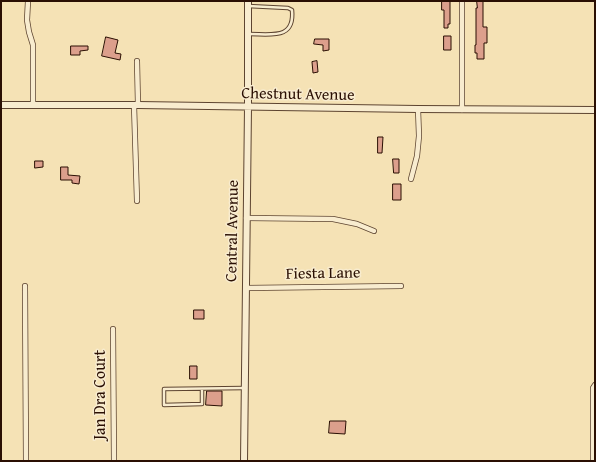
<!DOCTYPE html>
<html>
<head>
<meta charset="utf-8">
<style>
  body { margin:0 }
  #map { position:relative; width:596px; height:462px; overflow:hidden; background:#f5e2b5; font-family:"Gentium Book Plus",serif }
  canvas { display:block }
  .frame { position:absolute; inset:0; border:2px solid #2a0f03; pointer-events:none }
</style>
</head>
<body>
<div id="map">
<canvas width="596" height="462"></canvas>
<div class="frame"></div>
</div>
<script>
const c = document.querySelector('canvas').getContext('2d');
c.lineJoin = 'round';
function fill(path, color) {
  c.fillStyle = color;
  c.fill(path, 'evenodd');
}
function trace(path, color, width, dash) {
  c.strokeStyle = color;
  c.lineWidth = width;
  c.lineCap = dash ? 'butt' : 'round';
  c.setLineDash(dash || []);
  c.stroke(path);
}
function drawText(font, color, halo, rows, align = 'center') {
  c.font = font + ' "Gentium Book Plus",serif';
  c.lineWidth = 3;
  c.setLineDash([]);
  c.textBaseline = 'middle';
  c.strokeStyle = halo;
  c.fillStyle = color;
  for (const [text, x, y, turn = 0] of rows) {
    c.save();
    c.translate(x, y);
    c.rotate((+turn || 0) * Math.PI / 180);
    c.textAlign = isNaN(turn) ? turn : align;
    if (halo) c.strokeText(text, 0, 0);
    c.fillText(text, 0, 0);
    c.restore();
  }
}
const building = new Path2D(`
  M442 1H450V24H448V28H444V10H442Z
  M477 1H483V27H487V43H484V59H477V53H475V45H476V8H477Z
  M444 36H451V50H444Z
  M106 37 118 40 115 53 121 54 120 60 102 56Z
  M315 39H329V50L323 51V45L314 44Z
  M71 46H88V50L80 51V55H71Z
  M317 61 318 72 313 73 312 62Z
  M378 137H383L382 153H378Z
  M393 159H399V173H394Z
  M35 161H43V167L35 168Z
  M61 167H68V175L80 176 79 184 72 183V180H61Z
  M393 184H401V200H393Z
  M194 310H204V319H194Z
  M190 366H197V379H190Z
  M207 391H222V406L206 405Z
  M330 421H346L345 434 329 433Z`);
fill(building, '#dc9f8c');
trace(building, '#2a0f03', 1);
const service = new Path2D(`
  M248 6 288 8 292 10C295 40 271 34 249 34
  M202 389V404L164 405V389L244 388`);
const minor = new Path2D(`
  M28 1 27 20 29 32 33 45V105
  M137 61 138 105
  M134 105 137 201
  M462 110V1
  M411 179 417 156 419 136 418 109
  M246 218 333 219 357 224 374 231
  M25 286 26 461
  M246 288 401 286
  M113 329 114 461
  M593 461V388L595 385`);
const tertiary = new Path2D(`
  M1 105H138L418 109 595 110
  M244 461 248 107V1`);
trace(service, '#5d4430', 4.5);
trace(minor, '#5d4430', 6);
trace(tertiary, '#5d4430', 8);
trace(service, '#f8eccf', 2.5);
trace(minor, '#f8eccf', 4.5);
trace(tertiary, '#f8eccf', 6);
drawText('16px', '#2a0f03', '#f8eccf', [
  ["Chestnut Avenue",298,95,1],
  ["Central Avenue",233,231,-89],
  ["Fiesta Lane",323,274,-1],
  ["Jan Dra Court",101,395,-90]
]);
</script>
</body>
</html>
